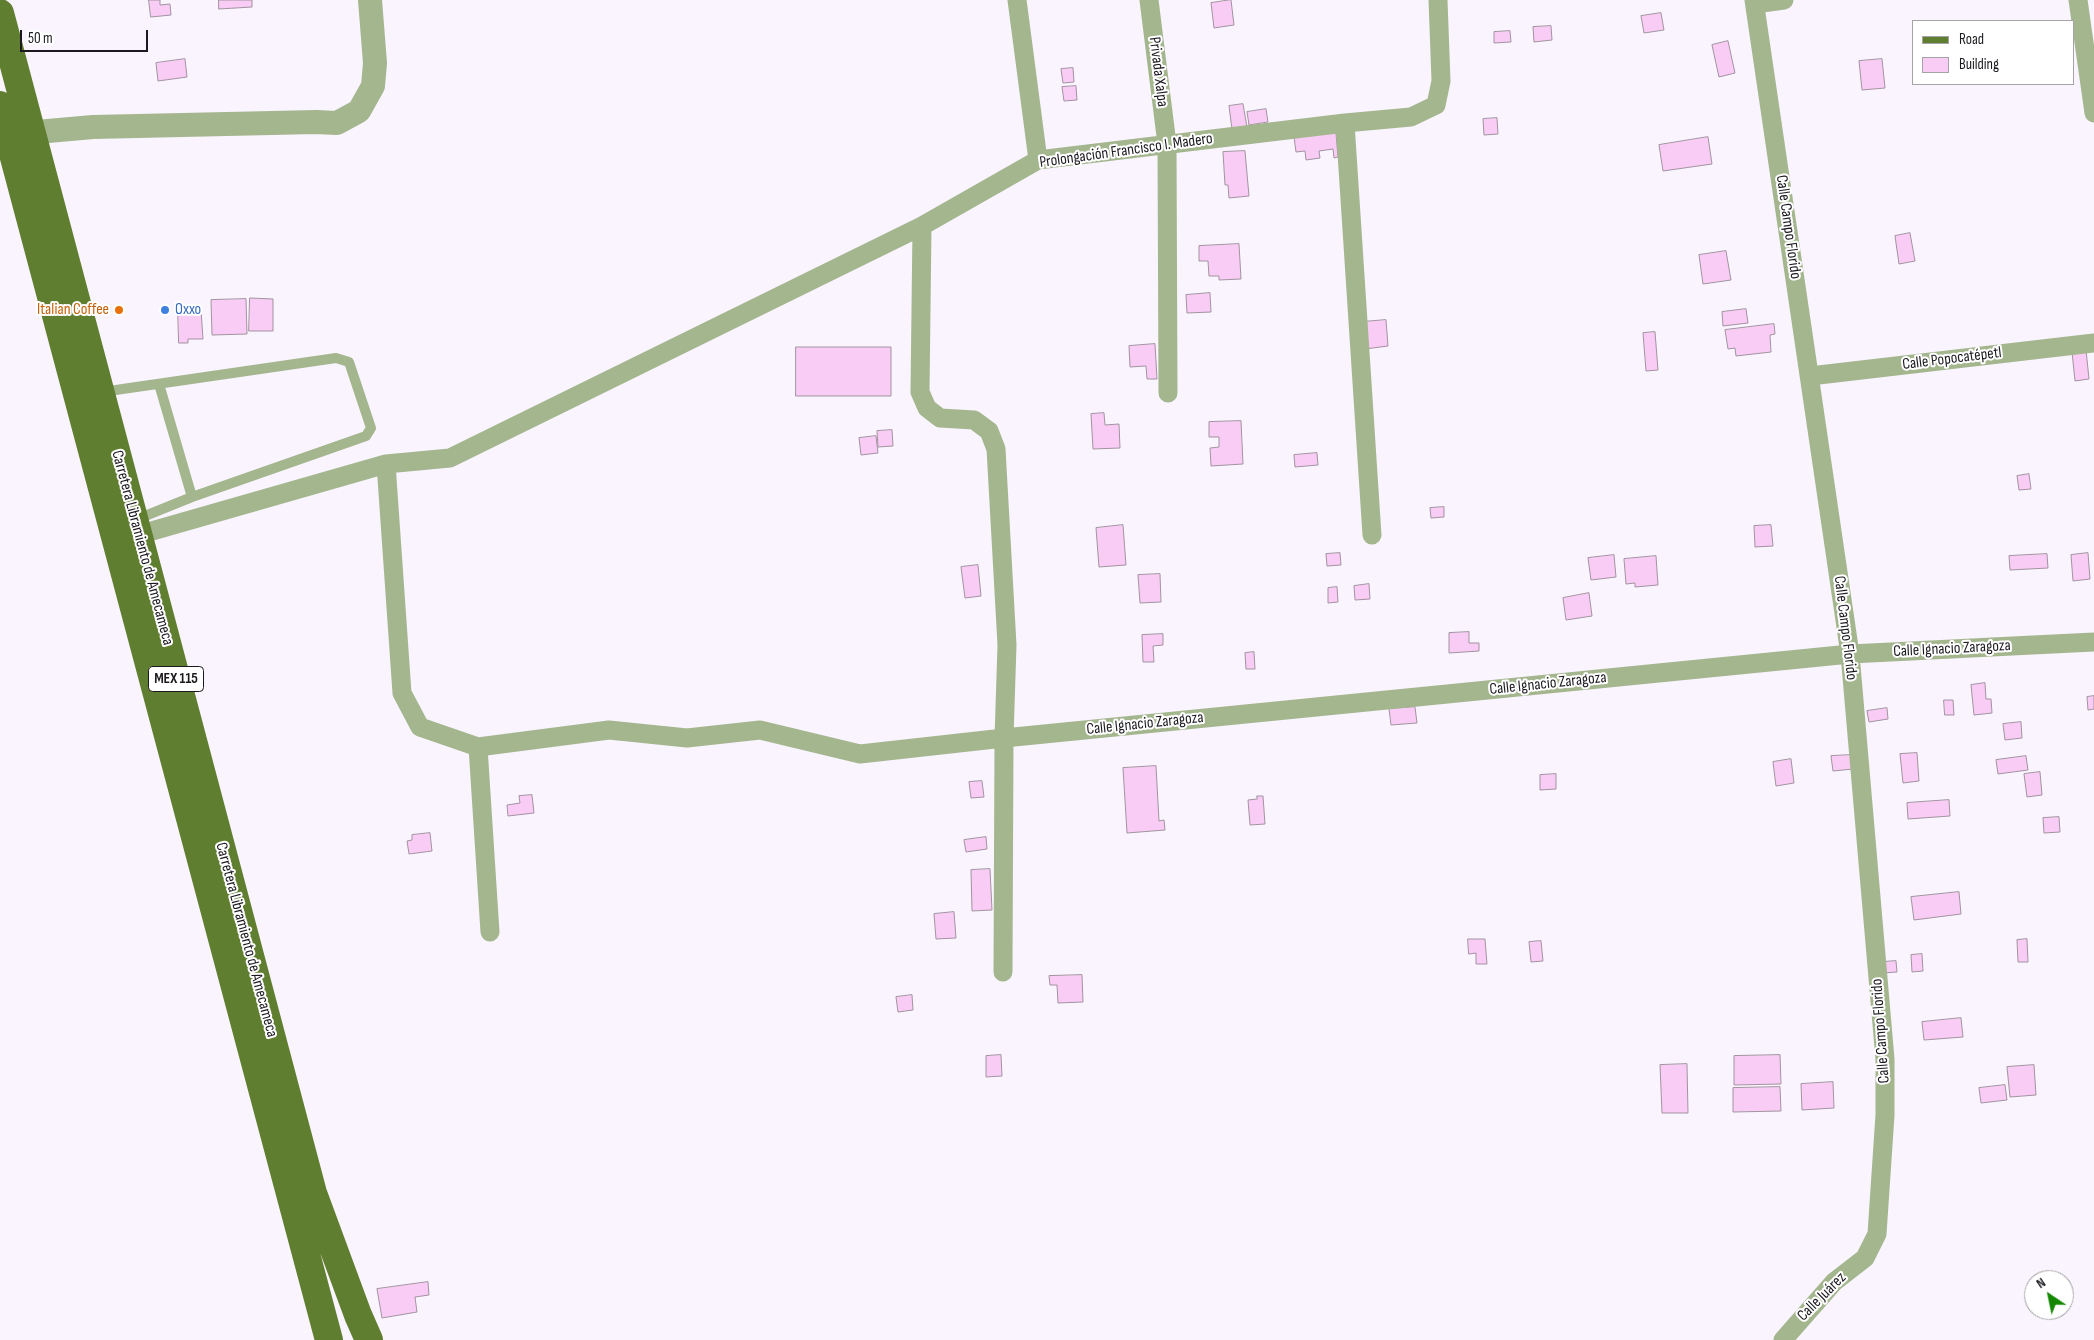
<!DOCTYPE html>
<html>
<head>
<meta charset="utf-8">
<style>
  body { margin:0 }
  #map { position:relative; width:2094px; height:1340px; overflow:hidden; background:#faf4ff; font-family:"Sofia Sans Condensed",sans-serif }
  canvas { display:block }
  .legend { position:absolute; left:1912px; top:20px; width:162px; height:65px; box-sizing:border-box; background:#fff; border:1px solid #a4a3a5; margin:0; padding:6px 9px; list-style:none; font-size:15px; color:#1c191f }
  .legend li { display:flex; align-items:center; gap:10px; height:25px }
  .legend b { width:25px; border:1px solid #a4a3a5 }
  .north { position:absolute; left:2024px; top:1270px; width:50px; height:50px; box-sizing:border-box; background:#fff; border:1px solid #a4a3a5; border-radius:50%; rotate:326deg; font-size:14px; font-weight:700; line-height:20px; text-align:center; color:#1c191f }
  .north::after { content:''; display:block; margin:auto; width:18px; height:22px; background:#148600; clip-path:polygon(50% 0,100% 100%,50% 72%,0 100%) }
  .scale { position:absolute; left:20px; top:30px; width:128px; height:22px; box-sizing:border-box; border:2px solid #1c191f; border-top:0; padding-left:6px; font-size:15px; line-height:18px; white-space:nowrap; color:#1c191f; -webkit-text-stroke:4px #fff; paint-order:stroke }
</style>
</head>
<body>
<div id="map">
<canvas width="2094" height="1340"></canvas>
<ul class="legend">
<li><b style="height:6px;background:#607e30"></b>Road</li>
<li><b style="height:14px;background:#f8ccf4"></b>Building</li>
</ul>
<div class="north">N</div>
<div class="scale">50 m</div>
</div>
<script>
const c = document.querySelector('canvas').getContext('2d');
c.lineJoin = 'round';
function fill(path, color) {
  c.fillStyle = color;
  c.fill(path, 'evenodd');
}
function trace(path, color, width, dash) {
  c.strokeStyle = color;
  c.lineWidth = width;
  c.lineCap = dash ? 'butt' : 'round';
  c.setLineDash(dash || []);
  c.stroke(path);
}
function drawText(font, color, halo, rows, align = 'center') {
  c.font = font + ' "Sofia Sans Condensed",sans-serif';
  c.lineWidth = 4;
  c.setLineDash([]);
  c.textBaseline = 'middle';
  c.strokeStyle = halo;
  c.fillStyle = color;
  for (const [text, x, y, turn = 0] of rows) {
    c.save();
    c.translate(x, y);
    c.rotate((+turn || 0) * Math.PI / 180);
    c.textAlign = isNaN(turn) ? turn : align;
    if (halo) c.strokeText(text, 0, 0);
    c.fillText(text, 0, 0);
    c.restore();
  }
}
const building = new Path2D(`
  M149 0H160V5L170 4 171 15 151 17Z
  M219 0H252V7L219 9Z
  M1231 0 1234 25 1214 28 1211 3Z
  M1661 13 1664 30 1644 33 1641 16Z
  M1551 26 1552 40 1534 42 1533 27Z
  M1510 31 1511 42 1494 43V32Z
  M1728 41 1735 73 1719 77 1712 45Z
  M185 59 187 77 158 81 156 63Z
  M1882 59 1885 88 1862 90 1859 61Z
  M1073 68 1074 82 1063 83 1061 69Z
  M1076 86 1077 100 1064 101 1062 87Z
  M1243 104 1247 127 1232 129 1229 106Z
  M1266 109 1268 122 1249 125 1247 112Z
  M1497 118 1498 134 1484 135 1483 119Z
  M1336 133 1338 157 1334 158 1333 149 1319 151 1320 158 1306 160 1305 151 1296 152 1294 137Z
  M1708 137 1712 164 1663 171 1659 145Z
  M1245 151 1249 196 1229 198 1228 185H1225L1223 152Z
  M1910 233 1915 261 1899 264 1895 236Z
  M1239 244 1241 279 1219 280V276H1209L1208 261H1199V246Z
  M1726 251 1731 280 1703 284 1699 255Z
  M1210 293 1211 312 1187 313 1186 295Z
  M250 298 273 299V331H249Z
  M246 299 247 334 212 335 211 300Z
  M1746 309 1748 323 1723 326 1722 312Z
  M178 310H201L203 339H188V343H179Z
  M1386 320 1388 346 1365 349 1362 322Z
  M1774 324 1775 334 1770 335 1771 352 1736 356 1735 348 1728 349 1725 330Z
  M1655 332 1658 370 1646 371 1643 333Z
  M1155 344 1157 379H1147L1146 366 1130 367 1129 346Z
  M796 347H891V396H796Z
  M2086 350 2089 379 2075 381 2072 352Z
  M1104 413 1105 425 1119 424 1120 448 1093 449 1091 414Z
  M1241 421 1243 464 1211 466 1210 448 1219 447V437H1209V422Z
  M892 430 893 446 878 447 877 431Z
  M876 436 878 453 861 455 859 438Z
  M1317 453 1318 465 1295 467 1294 455Z
  M2029 474 2031 489 2019 490 2017 476Z
  M1444 507V517L1431 518 1430 508Z
  M1123 525 1126 565 1099 567 1096 528Z
  M1771 525 1773 546 1755 547 1754 526Z
  M1340 553 1341 565 1327 566 1326 554Z
  M2088 553 2090 579 2073 581 2071 555Z
  M2047 554 2048 568 2010 570 2009 556Z
  M1614 555 1616 577 1591 580 1588 558Z
  M1656 556 1658 585 1635 587V583L1626 584 1624 559Z
  M978 565 981 596 965 598 961 567Z
  M1160 574 1161 602 1140 603 1138 575Z
  M1369 584 1370 599 1355 600 1354 586Z
  M1337 587 1338 602 1328 603V588Z
  M1589 593 1592 616 1566 620 1563 598Z
  M1469 632V643H1479V651L1449 653V633Z
  M1163 634V645L1153 646 1154 662H1143L1142 635Z
  M1254 652 1255 669H1246L1245 653Z
  M1985 683 1986 699H1991L1992 713 1974 715 1971 685Z
  M2094 696V709L2088 710 2087 697Z
  M1944 700H1953L1954 715H1945Z
  M1415 707 1417 723 1391 725 1389 709Z
  M1887 708 1888 719 1869 722 1867 711Z
  M2021 722 2022 738 2005 740 2003 724Z
  M1917 753 1919 781 1903 783 1900 754Z
  M1851 755 1853 769 1833 771 1831 756Z
  M2026 756 2028 770 1998 774 1996 760Z
  M1791 759 1794 783 1776 786 1773 762Z
  M1156 766 1159 821 1164 820 1165 830 1127 833 1123 768Z
  M2040 772 2042 795 2027 797 2024 774Z
  M1556 774V789L1540 790V775Z
  M982 781 984 797 971 798 969 782Z
  M532 795 534 813 508 816 507 805 520 803 519 796Z
  M1257 796H1263L1265 824 1250 825 1248 800 1257 799Z
  M1949 800 1950 816 1908 819 1907 803Z
  M2059 817 2060 832 2044 833 2043 818Z
  M430 833 432 851 409 854 407 841 412 840V835Z
  M986 837 987 849 966 852 964 840Z
  M990 869 992 910 972 911 971 870Z
  M1959 892 1961 914 1914 920 1911 897Z
  M954 912 956 938 936 939 934 914Z
  M1468 939H1485L1487 964H1476V953L1469 954Z
  M2027 939 2028 962H2018L2017 940Z
  M1541 941 1543 961 1531 962 1529 942Z
  M1922 954 1923 971 1912 972 1911 955Z
  M1896 961 1897 972 1884 973 1883 962Z
  M1082 975 1083 1002 1058 1003 1057 985H1050L1049 976Z
  M912 995 913 1010 898 1012 896 997Z
  M1961 1018 1963 1037 1924 1040 1922 1022Z
  M1001 1055 1002 1076 986 1077V1056Z
  M1780 1055 1781 1084 1734 1085V1056Z
  M1687 1064 1688 1113H1662L1660 1065Z
  M2034 1065 2036 1095 2010 1097 2007 1067Z
  M1833 1082 1834 1108 1802 1110 1801 1084Z
  M2005 1085 2007 1100 1981 1103 1979 1088Z
  M1780 1087 1781 1111 1733 1112V1088Z
  M428 1282 429 1295 415 1297 417 1312 382 1318 377 1289Z`);
fill(building, '#f8ccf4');
trace(building, '#a293a0', 1);
trace(new Path2D(`
  M159 384 192 497
  M102 392 336 358 349 362 371 428 366 436 192 497 135 520`), '#a4b68e', 10);
trace(new Path2D(`
  M1017 0 1038 160
  M1149 0 1167 144 1168 393
  M1754 0 1850 654 1885 1059V1115L1877 1234 1865 1258 1834 1282 1783 1340
  M2078 0 2094 113
  M1755 4 1784 0
  M1345 123 1372 535
  M922 226 920 392 927 408 940 418 974 420 989 431 996 449 1007 645 1004 738 1003 972
  M1810 376 2094 343
  M386 464 402 693 420 727 478 747 609 730 687 738 760 730 860 754 1004 738 1850 654 2094 642
  M138 535 386 464 450 458 922 226 1038 160 1345 123 1411 117 1436 105 1441 81 1438 0
  M478 747 490 932`), '#a4b68e', 19);
trace(new Path2D(`
  M14 134 93 127 316 122 337 123 359 111 373 86 375 63 370 0`), '#a4b68e', 24);
trace(new Path2D(`
  M0 13 313 1193 358 1315 369 1340
  M0 105 329 1340`), '#607e30', 28);
for (const [x, y, r, color] of [
  [119,310,5,"#e8710a"],
  [165,310,5,"#3f7fe0"]
]) {
  const dot = new Path2D();
  dot.arc(x, y, r, 0, 2 * Math.PI);
  c.fillStyle = color;
  c.fill(dot);
  trace(dot, '#fff', 2);
}
for (const [x, y, w] of [
  [176,679,55]
]) {
  const box = new Path2D();
  box.roundRect(x - w / 2, y - 12.5, w, 25, 4);
  c.fillStyle = '#fff';
  c.fill(box);
  trace(box, '#1c191f', 1);
}
drawText('bold 15px', '#1c191f', null, [
  ["MEX 115",176,679]
]);
drawText('16px', '#1c191f', '#fff', [
  ["Privada Xalpa",1158,72,83],
  ["Prolongación Francisco I. Madero",1126,151,-8],
  ["Calle Campo Florido",1788,227,82],
  ["Calle Popocatépetl",1952,359,-7],
  ["Carretera Libramiento de Amecameca",142,548,75],
  ["Calle Campo Florido",1845,628,83],
  ["Calle Ignacio Zaragoza",1952,649,-3],
  ["Calle Ignacio Zaragoza",1548,684,-6],
  ["Calle Ignacio Zaragoza",1145,724,-6],
  ["Carretera Libramiento de Amecameca",246,940,75],
  ["Calle Campo Florido",1881,1031,-94],
  ["Calle Juárez",1822,1297,-45]
]);
drawText('16px', '#c56008', '#fff', [
  ["Italian Coffee",109,310]
], 'right');
drawText('16px', '#366cbe', '#fff', [
  ["Oxxo",175,310]
], 'left');
</script>
</body>
</html>
